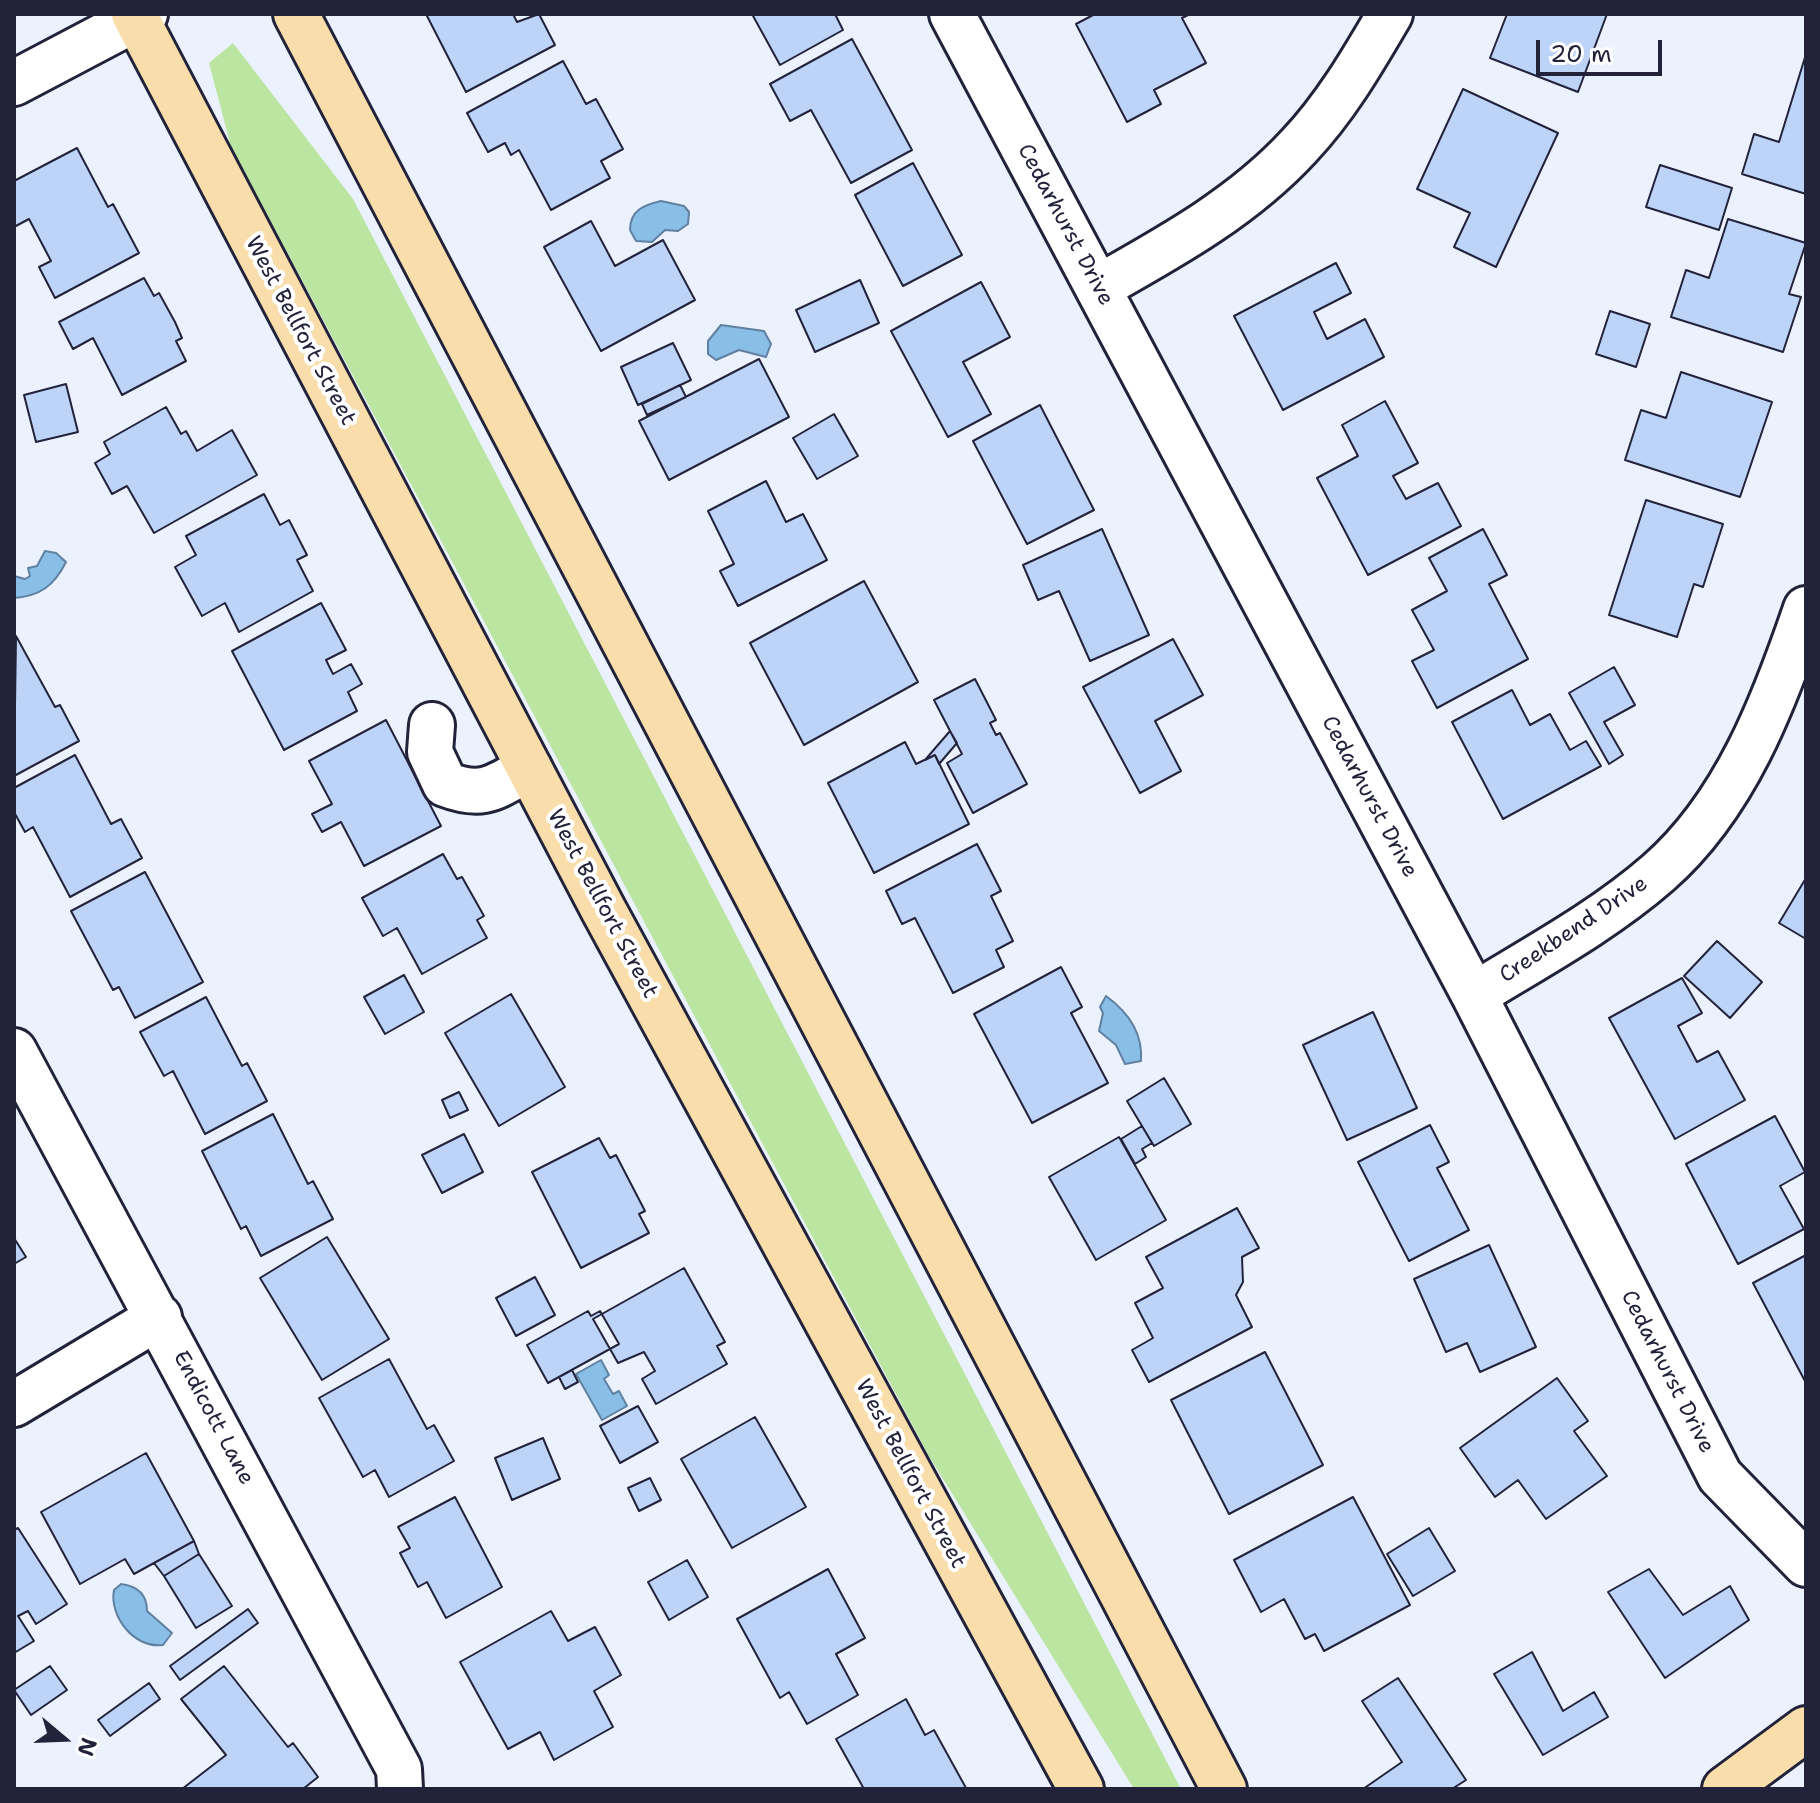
<!DOCTYPE html>
<html>
<head>
<meta charset="utf-8">
<style>
  body { margin:0 }
  #map { position:relative; width:1820px; height:1803px; overflow:hidden; background:#ebf2fd; font-family:"Shantell Sans",sans-serif }
  canvas { display:block }
  .frame { position:absolute; inset:0; border:16px solid #22223b; pointer-events:none }
  .north { position:absolute; left:24px; top:1699px; width:80px; height:80px; -webkit-text-stroke:6px #fff; paint-order:stroke; rotate:109deg; font-size:22px; font-weight:700; line-height:32px; text-align:center; color:#22223b }
  .north::after { content:''; display:block; margin:auto; width:28px; height:36px; background:#22223b; clip-path:polygon(50% 0,100% 100%,50% 72%,0 100%) }
  .scale { position:absolute; left:1536px; top:40px; width:126px; height:36px; box-sizing:border-box; border:4px solid #22223b; border-top:0; padding-left:10px; font-size:24px; line-height:28px; white-space:nowrap; color:#22223b; -webkit-text-stroke:6px #fff; paint-order:stroke }
</style>
</head>
<body>
<div id="map">
<canvas width="1820" height="1803"></canvas>
<div class="frame"></div>
<div class="north">N</div>
<div class="scale">20 m</div>
</div>
<script>
const c = document.querySelector('canvas').getContext('2d');
c.lineJoin = 'round';
function fill(path, color) {
  c.fillStyle = color;
  c.fill(path, 'evenodd');
}
function trace(path, color, width, dash) {
  c.strokeStyle = color;
  c.lineWidth = width;
  c.lineCap = dash ? 'butt' : 'round';
  c.setLineDash(dash || []);
  c.stroke(path);
}
function drawText(font, color, halo, rows, align = 'center') {
  c.font = font + ' "Shantell Sans",sans-serif';
  c.lineWidth = 8;
  c.setLineDash([]);
  c.textBaseline = 'middle';
  c.strokeStyle = halo;
  c.fillStyle = color;
  for (const [text, x, y, turn = 0] of rows) {
    c.save();
    c.translate(x, y);
    c.rotate((+turn || 0) * Math.PI / 180);
    c.textAlign = isNaN(turn) ? turn : align;
    if (halo) c.strokeText(text, 0, 0);
    c.fillText(text, 0, 0);
    c.restore();
  }
}
fill(new Path2D(`
  M233 43 353 199 1181 1789H1134L929 1456 231 147 209 63Z`), '#bbe5a1');
const water = new Path2D(`
  M661 201 684 206 689 212 688 224 678 231 665 230 652 242 636 241 630 230C630 210 644 205 661 201Z
  M721 325 764 331 771 344 766 357 739 350 716 360 708 354V341Z
  M45 551 56 553 66 562C54 586 40 596 14 598V576L25 579 30 576 28 568 37 566Z
  M1106 996C1128 1012 1143 1034 1141 1061L1125 1064 1116 1045 1099 1031 1103 1013 1100 1007Z
  M601 1360 609 1375 604 1379 613 1394 619 1391 627 1406 602 1420 576 1374Z
  M121 1584C138 1586 147 1594 147 1611L172 1633 163 1645C134 1649 109 1616 114 1590Z`);
fill(water, '#89bfe6');
trace(water, '#6080a2', 2);
const building = new Path2D(`
  M426 14H513L517 22 539 14 555 45 466 92Z
  M752 14H835L843 30 780 65Z
  M1095 14H1190L1182 18 1206 63 1154 90 1161 104 1127 122 1076 24Z
  M1507 14H1607L1578 92 1490 58Z
  M852 39 912 150 851 183 811 110 790 121 770 84Z
  M1806 54V194L1742 174 1754 134 1779 142Z
  M563 61 586 104 596 99 623 149 601 161 610 178 551 210 519 150 511 155 505 143 488 152 467 113Z
  M1463 89 1558 133 1496 267 1454 247 1470 213 1417 189Z
  M77 148 108 207 113 204 139 253 55 298 39 267 51 261 29 219 14 227V181Z
  M913 163 962 255 903 286 855 195Z
  M1660 165 1732 188 1719 230 1646 207Z
  M1728 219 1806 243 1789 294 1801 297 1783 352 1671 317 1686 270 1709 278Z
  M591 221 615 266 663 240 695 300 601 351 544 247Z
  M1336 263 1351 293 1314 312 1327 339 1365 319 1384 357 1283 410 1234 316Z
  M144 278 154 296 159 293 175 322 182 338 176 341 186 361 122 395 93 338 73 349 59 322Z
  M860 280 879 323 815 352 796 310Z
  M981 282 1010 337 963 362 991 414 948 437 891 331Z
  M1610 311 1650 324 1636 367 1596 354Z
  M673 343 691 380 638 405 621 367Z
  M759 359 789 417 669 480 639 421Z
  M1681 372 1772 402 1740 497 1625 460 1641 410 1666 418Z
  M66 384 78 432 36 442 24 395Z
  M680 385 686 397 647 415 642 404Z
  M1385 401 1418 463 1393 476 1406 499 1438 483 1461 526 1368 575 1317 478 1358 456 1342 425Z
  M1040 405 1094 510 1027 544 973 441Z
  M166 407 181 434 186 431 197 451 232 430 257 475 154 533 127 486 112 494 95 463 110 454 104 442Z
  M834 414 858 456 817 479 793 438Z
  M766 481 786 522 803 514 827 560 738 606 720 571 734 564 708 511Z
  M264 494 280 525 289 520 307 555 297 560 313 591 239 632 225 603 202 616 175 567 196 555 186 536Z
  M1646 500 1723 524 1703 587 1694 584 1677 637 1609 615Z
  M1102 529 1149 635 1090 661 1059 591 1038 600 1023 565Z
  M1483 529 1507 575 1489 584 1528 659 1437 708 1412 661 1434 650 1412 610 1447 591 1429 558Z
  M864 581 918 682 804 745 750 643Z
  M321 603 346 650 326 660 333 674 351 664 362 684 348 692 357 711 284 750 232 651Z
  M16 636 55 707 60 705 79 741 14 776Z
  M1173 639 1203 695 1155 721 1181 771 1140 793 1083 687Z
  M1614 667 1635 705 1604 722 1623 755 1609 764 1569 693Z
  M975 679 996 720 990 723 996 735 1000 733 1027 784 973 813 947 763 962 754 934 700Z
  M1512 690 1530 725 1550 714 1570 750 1586 741 1601 766 1503 819 1452 722Z
  M386 720 441 826 364 866 341 822 322 832 312 814 332 804 309 761Z
  M950 731 957 743 939 764 935 755 925 760Z
  M905 742 916 764 935 755 969 824 874 873 828 783Z
  M75 755 111 824 121 819 142 858 70 897 33 827 25 832 14 812V788Z
  M977 844 1001 891 991 896 1013 941 996 950 1004 967 953 993 915 918 902 924 886 891Z
  M443 854 457 879 462 877 484 916 477 920 487 938 422 974 397 928 383 936 362 898Z
  M145 872 203 982 135 1018 119 987 113 990 71 911Z
  M1806 878V939L1779 923Z
  M1717 941 1762 982 1730 1018 1684 976Z
  M1061 967 1082 1007 1071 1013 1108 1083 1032 1123 974 1014Z
  M404 975 424 1012 385 1034 364 997Z
  M1682 978 1702 1013 1678 1026 1697 1062 1718 1051 1745 1100 1675 1139 1609 1018Z
  M511 994 565 1087 499 1126 445 1033Z
  M206 997 242 1066 247 1063 267 1101 205 1134 173 1071 164 1076 140 1032Z
  M1373 1012 1417 1108 1347 1140 1303 1045Z
  M1164 1078 1191 1124 1154 1146 1127 1101Z
  M459 1092 468 1110 450 1118 442 1100Z
  M273 1114 308 1184 313 1181 333 1219 261 1256 246 1226 241 1229 202 1151Z
  M1775 1116 1805 1172 1780 1186 1804 1229 1738 1264 1686 1164Z
  M1430 1125 1449 1162 1437 1168 1469 1230 1409 1261 1358 1162Z
  M1142 1126 1152 1143 1142 1149 1146 1157 1135 1164 1121 1139Z
  M464 1134 483 1172 442 1193 422 1155Z
  M1119 1137 1166 1220 1096 1260 1049 1177Z
  M599 1138 610 1158 616 1155 645 1211 639 1214 649 1233 581 1268 532 1172Z
  M1237 1208 1259 1248 1242 1257 1243 1282 1236 1295 1252 1327 1149 1382 1132 1350 1153 1338 1135 1303 1163 1288 1146 1257Z
  M327 1237 389 1339 322 1380 260 1278Z
  M14 1238 26 1257 14 1264Z
  M1489 1245 1536 1347 1480 1372 1467 1343 1446 1352 1414 1279Z
  M1806 1255V1383L1753 1283Z
  M684 1268 725 1342 717 1346 727 1364 656 1404 642 1379 655 1371 644 1352 618 1363 593 1319Z
  M535 1277 555 1315 516 1336 496 1298Z
  M588 1311 591 1316 600 1311 619 1344 548 1383 527 1345Z
  M1265 1352 1323 1465 1229 1514 1171 1400Z
  M389 1359 427 1429 434 1425 454 1461 389 1497 375 1470 363 1477 319 1398Z
  M572 1370 578 1382 565 1389 559 1377Z
  M1557 1378 1588 1421 1574 1431 1607 1476 1546 1519 1518 1480 1495 1497 1460 1448Z
  M638 1406 658 1442 620 1463 600 1426Z
  M755 1417 806 1507 732 1548 681 1459Z
  M543 1438 560 1479 512 1500 495 1458Z
  M146 1453 194 1541 134 1574 125 1559 80 1584 41 1512Z
  M650 1478 661 1500 639 1511 628 1488Z
  M455 1497 502 1587 446 1618 427 1582 418 1587 400 1553 410 1548 398 1527Z
  M1353 1497 1410 1605 1324 1651 1315 1634 1305 1639 1284 1599 1261 1612 1234 1560Z
  M18 1528 67 1604 36 1624 28 1611 18 1616 34 1641 14 1653V1530Z
  M1429 1528 1455 1571 1413 1596 1387 1554Z
  M194 1541 199 1554 164 1576 154 1563Z
  M199 1554 232 1606 196 1628 164 1576Z
  M687 1560 708 1597 669 1620 648 1582Z
  M828 1569 865 1638 836 1654 858 1695 807 1724 789 1692 780 1698 737 1619Z
  M1649 1569 1683 1615 1730 1586 1749 1620 1665 1678 1608 1592Z
  M248 1609 258 1623 180 1680 170 1666Z
  M551 1611 568 1641 595 1627 621 1675 594 1691 613 1727 554 1760 540 1732 508 1749 460 1662Z
  M1532 1652 1563 1711 1594 1692 1608 1717 1543 1755 1494 1674Z
  M50 1666 67 1690 31 1715 14 1690Z
  M224 1666 288 1747 293 1743 318 1777 303 1789H182L226 1755 181 1699Z
  M1398 1678 1466 1780 1452 1789H1363L1402 1762 1362 1701Z
  M149 1683 160 1699 110 1736 98 1720Z
  M906 1699 925 1735 934 1730 966 1788 864 1789 836 1739Z`);
fill(building, '#bdd4f8');
trace(building, '#22223b', 2);
const minor = new Path2D(`
  M952 14 1474 995 1720 1476 1806 1564
  M14 83 145 14
  M1099 287C1170 247 1243 207 1299 146 1336 107 1363 60 1390 14
  M432 725 430 752 445 784C484 799 495 787 529 768
  M1474 995C1536 957 1603 921 1658 873 1735 806 1774 703 1806 609
  M14 1051 399 1769 400 1789
  M14 1404 159 1317`);
const major = new Path2D(`
  M134 14 603 909 1081 1789
  M296 14 1224 1789
  M1725 1789 1806 1729`);
trace(minor, '#22223b', 50);
trace(major, '#22223b', 50);
trace(minor, '#fff', 44);
trace(major, '#f9deab', 44);
drawText('22px', '#22223b', '#fff', [
  ["Cedarhurst Drive",1065,225,62],
  ["West Bellfort Street",300,331,62],
  ["Cedarhurst Drive",1369,797,62],
  ["West Bellfort Street",602,904,62],
  ["Creekbend Drive",1574,930,-34],
  ["Cedarhurst Drive",1667,1372,63],
  ["Endicott Lane",213,1418,62],
  ["West Bellfort Street",910,1474,62]
]);
</script>
</body>
</html>
